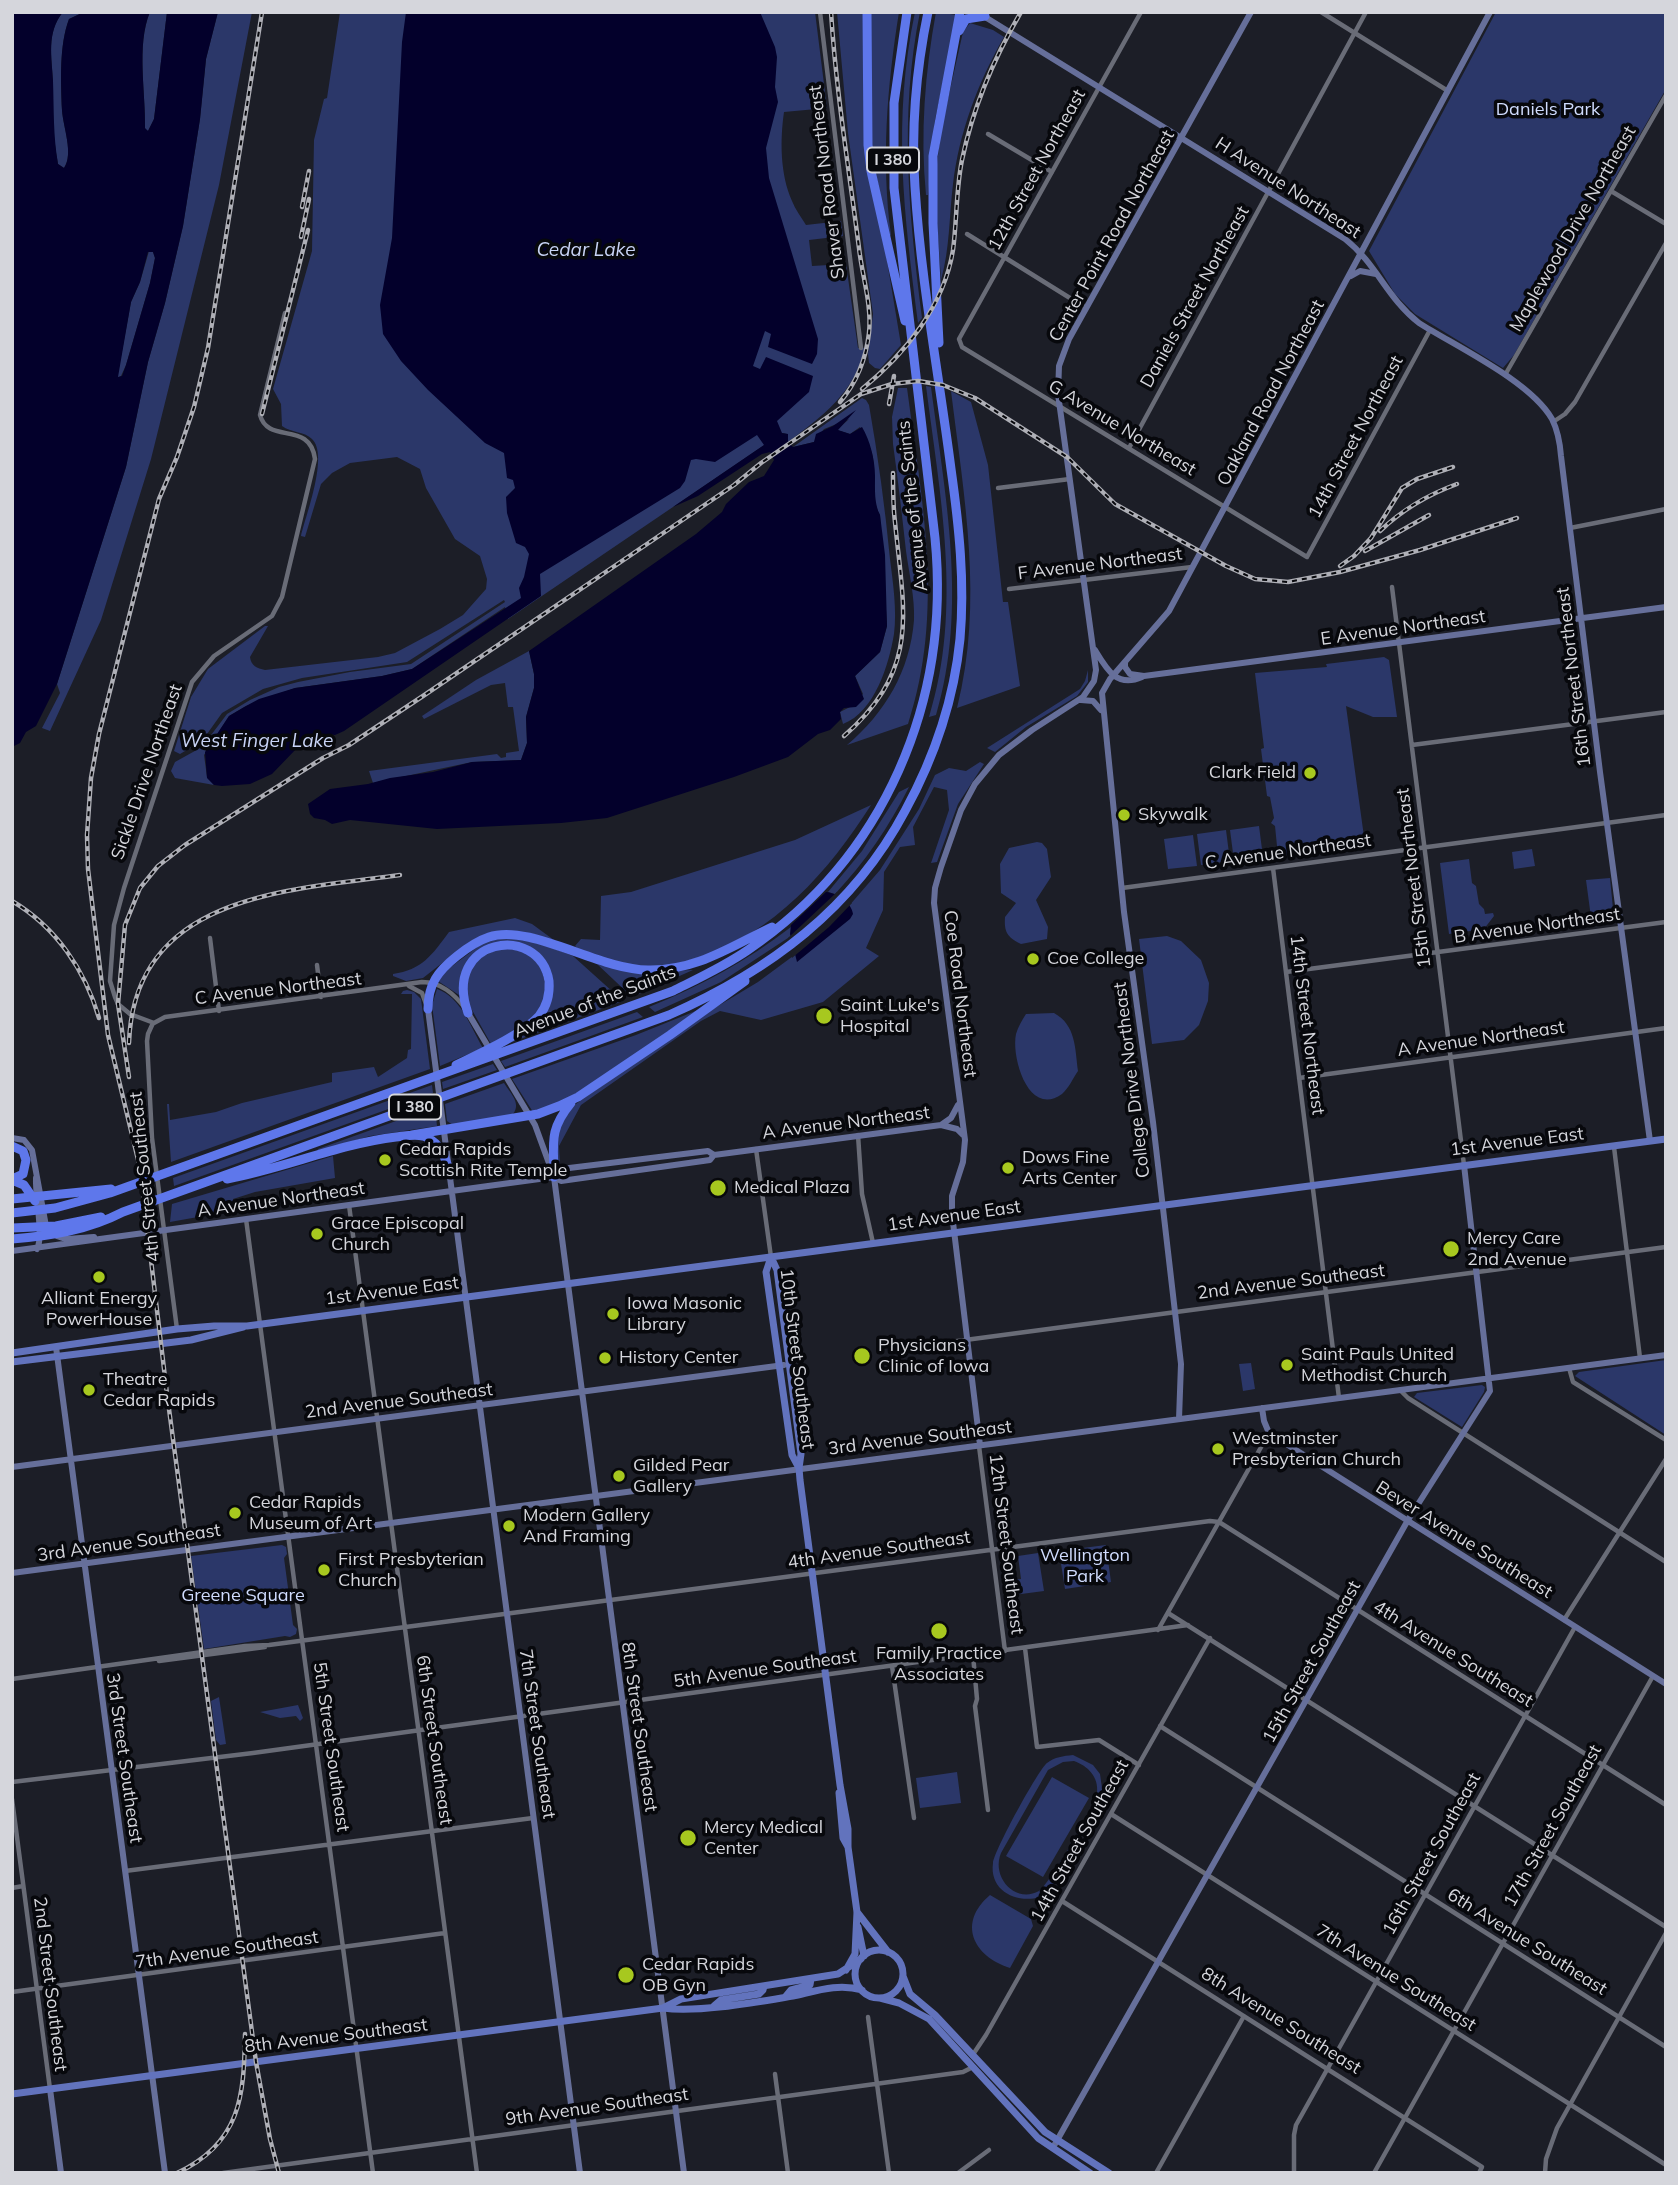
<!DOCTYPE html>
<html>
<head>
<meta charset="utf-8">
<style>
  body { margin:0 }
  #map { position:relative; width:1678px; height:2185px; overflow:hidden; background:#1c1e27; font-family:Mulish,sans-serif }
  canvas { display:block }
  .frame { position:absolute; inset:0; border:14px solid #d5d6dc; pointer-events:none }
</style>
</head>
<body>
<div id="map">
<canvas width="1678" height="2185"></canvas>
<div class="frame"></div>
</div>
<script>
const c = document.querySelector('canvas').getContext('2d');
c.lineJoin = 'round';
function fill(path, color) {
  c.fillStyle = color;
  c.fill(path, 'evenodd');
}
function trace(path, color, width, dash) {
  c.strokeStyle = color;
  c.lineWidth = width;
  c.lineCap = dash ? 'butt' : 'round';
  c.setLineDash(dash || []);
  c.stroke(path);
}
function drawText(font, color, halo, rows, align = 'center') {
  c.font = font + ' Mulish,sans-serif';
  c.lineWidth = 7;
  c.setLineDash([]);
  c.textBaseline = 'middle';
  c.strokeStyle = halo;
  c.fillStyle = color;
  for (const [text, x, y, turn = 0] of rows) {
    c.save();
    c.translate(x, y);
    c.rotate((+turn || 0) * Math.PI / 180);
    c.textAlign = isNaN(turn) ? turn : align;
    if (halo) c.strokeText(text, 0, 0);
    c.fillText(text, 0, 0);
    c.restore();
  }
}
fill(new Path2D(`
  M63 12H84L69 19C59 45 61 82 62 110 63 127 74 153 64 168L58 164C55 148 53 131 52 115 51 104 53 92 53 81 52 58 46 32 63 12Z
  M150 12H167L154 119 148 131 145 129C146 94 136 45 150 12Z
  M218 12H252L219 185 151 459 101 620 50 731 42 728 60 693 57 684 126 467 148 362 165 303 183 226 200 119 206 59Z
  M340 12H815L827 108 784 112C780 140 780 174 792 201 795 209 801 217 806 225L841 221 843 236 809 240 812 266 846 264 858 348H865C855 392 823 416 788 442L787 434 782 433 508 619 505 607 412 669 382 676 295 688 246 706 229 716 204 755 207 777 214 785 175 778 171 771 175 762 202 747 227 714 250 700 279 687 298 682 350 672 411 664 505 602 504 600 407 662 302 678 263 689 222 713 202 741 180 754 174 751 191 697 208 669 265 626H268L250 657C251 666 257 668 265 670L378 657 395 653 440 629 463 615 486 589 487 579 480 556 455 539 426 488 420 469 397 457 350 463 332 473 321 484 305 537 301 536C306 515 329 455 312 439 304 431 291 433 282 426L281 404 273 389 312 251 314 140 324 99 327 98Z
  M837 12H863L864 122 901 345 880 369 875 368 869 363 868 354 873 314 848 133Z
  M870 12H899C887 87 881 160 891 235L889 236 875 169 871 143Z
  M915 12H920C899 115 909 215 922 318L918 323C904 214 892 121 915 12Z
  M936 12 957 15 935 120 928 195H926C920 133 925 73 936 12Z
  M1496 12H1666V89L1514 355 1503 368 1415 314 1395 294 1369 251Z
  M970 23 993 30 1004 37C978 82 959 133 953 184 949 217 950 248 941 280L936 207 937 164 941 130 963 32Z
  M149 251 153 252 155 258 150 283 126 365 121 376 117 378 131 302 140 282Z
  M926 386 931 387C945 495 968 607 936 715L929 717C963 608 940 496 926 386Z
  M898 388H907C922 501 945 612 908 724L847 745C885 713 910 671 914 620 915 598 909 573 906 551 902 515 898 480 893 444L892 417Z
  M951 391 971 402 988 465 1003 602H1008L1020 686 957 708C984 602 964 497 951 391Z
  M862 398 866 400 869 405C878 456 885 507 890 559 893 583 897 610 894 634 889 664 875 712 843 724L840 712 850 707 863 694 855 676 880 652 887 626 880 515C870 498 877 472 872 453 869 444 863 435 860 427L850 434 837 430 849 419 824 429 814 442 793 447Z
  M529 651 534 674V688L526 717 527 743 521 760 472 762 373 783 369 771 497 754 501 758 506 757V753L519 751 513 707H508L505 683 491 685 424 719 422 716 476 680Z
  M1384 657 1389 660 1397 717H1373L1346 706 1365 844 1278 856 1275 826 1271 823 1274 818 1270 797 1267 796 1261 749 1264 748 1255 673 1327 667 1326 664Z
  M1088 670V682L1077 696 1026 727 995 752 987 748 1080 689 1085 681Z
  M980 762 984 764 958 804 937 862 931 863 949 810 947 790 934 787 913 827 915 845 900 847 884 872 883 910 866 948 879 956 823 1002 761 1020 720 1011 701 1021 581 1105 559 1146 560 1164C546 1147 563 1121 573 1106L708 1012 758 982 808 945 842 914 880 870 919 809 935 775 949 768 966 771Z
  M909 787C889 827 865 862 835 894L828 892 862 851 899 792Z
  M871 805C829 871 774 934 697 958 677 964 656 970 634 966 615 963 596 955 578 949L575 946 581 939 600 940 601 896 631 892 795 840Z
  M1259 826 1263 857 1234 861 1230 830Z
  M1226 830 1230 861 1201 865 1197 834Z
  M1193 835 1197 866 1168 869 1164 839Z
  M1037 842 1042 843 1047 849 1051 877 1036 900 1048 927 1047 939 1021 944C1007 937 1004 932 1005 917L1016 903 1001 893 1000 864 1009 848Z
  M1532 849 1535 866 1514 869 1512 852Z
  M1469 859 1472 883 1476 886 1479 904 1484 909 1485 914 1493 913 1494 916 1484 929 1449 934 1440 863Z
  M1610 878 1614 919 1610 923 1592 925 1586 880Z
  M515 918 532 924 558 943 505 931 495 932 451 956 423 978 406 981 393 976V974C422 970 432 955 449 932Z
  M791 927V936L721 982 655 1012 649 1007C700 986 747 961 791 927Z
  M1167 936 1181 941 1201 960 1209 983 1208 1001 1199 1025 1184 1040 1152 1044 1139 939Z
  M506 937 537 942 573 956 623 1001 496 1048 549 1004 544 962 502 942 464 968 459 995 438 981 443 973 484 942Z
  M498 949C505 949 514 949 520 951 544 958 551 989 540 1010 530 1026 507 1035 491 1044L467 1001 465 983 476 960Z
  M597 964 636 972 693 970 632 997Z
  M437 989C461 997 471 1028 483 1048L440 1066 432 1005Z
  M407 990 414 992 421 999 430 1069 171 1162 167 1104H169L170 1120 216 1112 242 1103 332 1082V1073L374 1067 378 1077 407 1058 408 1050 411 1049 412 994H401L403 991Z
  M698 1010 699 1012 565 1101 533 1112 512 1079 636 1035Z
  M637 1012 643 1017 505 1067 501 1061Z
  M1054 1013C1076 1025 1075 1048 1078 1071 1073 1078 1069 1088 1062 1094 1029 1118 1011 1058 1016 1034 1018 1027 1022 1020 1026 1014Z
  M493 1064 497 1070 443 1089 442 1082Z
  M504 1083C511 1094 523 1105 511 1116L453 1125 447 1121 445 1104Z
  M432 1085 433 1093 174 1186 173 1178Z
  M435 1107 437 1126 370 1136 317 1152 318 1149Z
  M333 1156 335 1178 255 1192 233 1199 234 1207H239L237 1210 170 1222 172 1204Z
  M1666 1360V1435L1575 1376 1579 1372Z
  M1251 1363 1255 1389 1243 1391 1239 1364Z
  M1482 1385 1485 1387 1484 1392 1462 1427 1414 1397 1417 1393Z
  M282 1545 286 1547 287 1554 284 1558 293 1625 297 1629 296 1634 290 1637 285 1636 204 1649 191 1556Z
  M1106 1545 1111 1582 1065 1589 1059 1551Z
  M1038 1553 1044 1591 1006 1596 1005 1581 1021 1579 1018 1556Z
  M219 1697 226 1744 220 1745 216 1740 211 1701Z
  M298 1705 303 1718 300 1721 296 1716 280 1718 260 1712Z
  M1073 1755 1093 1765 1100 1774 1103 1795 1043 1904 1038 1901 1040 1897C1017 1904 989 1891 993 1863 994 1851 1038 1770 1047 1763 1055 1757 1063 1756 1073 1755ZM1074 1761C1088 1766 1099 1777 1097 1793 1096 1805 1049 1885 1039 1891 1015 1904 991 1877 1001 1853L1048 1770 1063 1762Z
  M957 1772 961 1803 920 1808 916 1778Z
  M1052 1777 1089 1798 1043 1877 1006 1856Z
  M990 1895 1031 1919 1033 1926 1010 1968C973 1956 957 1923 990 1895Z`), '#2b3769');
fill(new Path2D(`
  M12 12H63C46 33 52 58 53 81 54 110 53 135 58 164L64 168C74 154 63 127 62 110 61 81 59 46 69 19L84 12H150C136 45 146 93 145 128L148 131 154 119 167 12H218L206 59 200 119 183 226 165 303 148 362 126 467 57 684 36 726 26 732 20 743 12 747ZM148 252H153L155 258 150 283 126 365 122 376 118 377 131 302 140 282Z
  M406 12H760L775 47 777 57 775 87 778 102 766 148 769 178 818 339 817 354 812 364 768 347 771 334 765 331 753 366 760 369 766 357 813 376 809 392 777 421 782 433 788 434V442L793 447 814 442 816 434 833 426 856 410 838 430 850 434 862 427C870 440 875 460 875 476 875 489 874 504 880 515L885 555 887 626 880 652 855 676 864 699 856 707 844 708 840 712 841 719 830 730 818 734 788 757 734 777 607 818 561 823 437 829 350 820 332 824 325 820 314 818 310 814 308 804 330 789 368 784 390 778 433 772 472 762 521 760 527 743 526 717 534 688V674L529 651 696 534 722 512 726 504 749 482 764 476 774 460 770 452 762 454 698 496 673 507 764 445 757 435 715 462 696 459 691 460 685 481 680 488 540 574 541 596 344 731 335 735 327 734 298 747 272 774 250 784 222 786 214 785 207 778 205 752 229 716 246 706 259 699 295 688 382 676 412 669 521 598 519 588 524 577 529 554 525 547 516 543 507 513 506 497 515 488 513 480 507 478 504 453 485 443 428 390 401 361 383 334 380 305 392 238 402 42Z
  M826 892C837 893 852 903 853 914L850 919 797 962 790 934 791 925Z`), '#03002b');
fill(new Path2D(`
  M837 892 852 903 829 927 792 958 788 938Z`), '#1c1e27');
trace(new Path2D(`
  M820 12 861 348
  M1141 12 959 339 962 347 1307 557 1430 330
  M1321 12 1448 91
  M988 134 1052 172
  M1611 191 1666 224
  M967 234 1086 308
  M1505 375 1666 95
  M1553 422 1565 414 1575 402 1666 243
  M1129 448 1366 12
  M998 488 1070 479
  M1570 528 1666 509
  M1392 587 1464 1165
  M1009 589 1192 567
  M1412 745 1666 712
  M1273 868 1339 1398
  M1122 888 1666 815
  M210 938 219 1011
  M317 965 321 997
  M1286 972 1666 922
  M409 986 422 993 426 1004
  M153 1023 148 1034 147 1041 152 1138 177 1329
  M154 1023 130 1014 118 1004 115 997 110 981 114 925 124 888 192 682 214 656 272 616 282 597 315 459C310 420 268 445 260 415L285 313
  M154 1023 165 1017 422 982C441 982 454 994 465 1008
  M1299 1078 1666 1028
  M858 1135 862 1194 873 1243
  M1614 1147 1640 1358
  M756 1149 771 1257
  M349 1205 477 2173
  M246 1219 373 2173
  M920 1346 1666 1247
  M1569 1368 1573 1382 1666 1440
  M1401 1391 1408 1398 1666 1562
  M979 1446 1005 1651
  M1168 1613 1666 1927
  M1564 1620 1666 1459
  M1158 1630 1269 1433
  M1025 1648 1037 1747 1099 1740 1139 1765
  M973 1655 977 1699 975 1706 988 1810
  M159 1661 265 1647
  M892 1666 914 1818
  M12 1679 245 1646 269 1645 1210 1521 1219 1522 1666 1805
  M1160 1726 1666 2047
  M12 1782 253 1753 1188 1625
  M12 1799 50 2089
  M1111 1814 1666 2165
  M125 1871 533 1818
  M12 1888 23 1886
  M1062 1901 1482 2167 1479 2173
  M12 1992 445 1933
  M868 2017 889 2173
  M972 2056 986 2035 1210 1638
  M775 2074 788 2173
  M223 2173 963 2072 973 2067
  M958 2173 989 2150
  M1156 2173 1244 2016
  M1294 2173V2135L1296 2125 1575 1627
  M1374 2173 1653 1676
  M1545 2173 1546 2159 1557 2128 1666 1933`), '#696c77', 4.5);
trace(new Path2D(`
  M977 12 1345 239C1377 264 1386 297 1419 323 1457 347 1530 381 1552 419 1558 431 1560 443 1561 456L1600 772 1650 1141
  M1351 276 1360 271 1376 274
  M1095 650C1107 670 1117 688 1142 677
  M1125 662V667L1130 674 1144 676 1666 607
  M1081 700 1093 701 1101 710
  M428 1009 580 2173
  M468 1013 535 1125 554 1177 684 2173
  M941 1125 951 1118 958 1105
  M12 1138 24 1140 32 1150 46 1226C57 1244 76 1238 94 1237
  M555 1177 561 1169 708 1151 714 1155 941 1125 957 1129 963 1135
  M36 1178C35 1197 44 1236 37 1249
  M12 1251 554 1177 561 1181 710 1160 714 1155
  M56 1347 165 2173
  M1262 1408 1264 1421 1269 1433 1666 1684
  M1179 1419 1181 1364 1153 1122 1124 912 1102 693 1110 679 1169 611 1490 12
  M980 1445 952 1214V1196L963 1162 965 1140 934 903 935 888 941 867 961 810 975 784 999 755 1032 730 1083 697 1094 681 1096 670 1058 394 1059 366 1069 339 1251 12
  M12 1467 784 1365
  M12 1573 1666 1355
  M50 2089 61 2173
  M1055 2144 1408 1520 1490 1391 1464 1165`), '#666f9a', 6);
trace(new Path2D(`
  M771 1257 777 1270 801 1454 799 1468 800 1480 840 1785 848 1829V1847L857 1912 855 1954 846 1970
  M771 1257 766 1272 792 1455 799 1468
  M12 1353 177 1329 214 1326H247L1666 1139
  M12 1362 191 1340 243 1327
  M839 1793 843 1838 848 1847
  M857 1912 888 1952
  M858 1927 864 1956
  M855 1974a24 24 0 1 1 48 0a24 24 0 1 1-48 0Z
  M903 1976 910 1994 935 2015 1045 2132 1109 2173
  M786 1996 791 1990 810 1985 811 1979
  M880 1998 899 2003 929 2019 1038 2138 1090 2173
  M714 2006 721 2000 759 1994 763 1990 764 1986
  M663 2008 681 1999 838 1974 861 1959
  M12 2094 663 2008C697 2013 757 2002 793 1996 816 1991 838 1983 862 1990`), '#6273bd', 7);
trace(new Path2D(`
  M867 12 868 145 871 171 905 321
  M959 31 966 19 985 16
  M939 343 933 223V156L960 12
  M428 1009C428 984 438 971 457 956 467 948 477 941 489 937 530 923 599 970 648 970 696 971 730 947 772 927
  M456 1065C479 1054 522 1035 539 1016 547 1006 550 994 549 981 539 922 441 938 468 1013
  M412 1135 538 1114 559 1106 578 1097 670 1035 745 981
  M12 1146 23 1151 26 1160 23 1174 12 1179
  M554 1177C554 1144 548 1131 571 1103
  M227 1179C285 1168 339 1144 396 1137 405 1136 414 1134 423 1136 437 1140 443 1152 447 1164
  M12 1180 24 1185 35 1201
  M12 1199 111 1189
  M12 1213 55 1208 110 1193 673 991C699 978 725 966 748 950 885 857 951 701 935 538L894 188V103L907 12
  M12 1228 56 1226 101 1217
  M12 1239C51 1236 88 1230 123 1212L669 1015C769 971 853 909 905 811 934 758 954 700 960 639 965 582 959 526 951 469 939 375 921 282 915 187 911 128 916 70 928 12`), '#5e77eb', 9);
const rail = new Path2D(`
  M262 12 208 348 194 407 177 457 159 499 99 734 91 778 87 835 88 869 108 1035 140 1168 167 1394 256 2062 270 2139 279 2173
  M831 12C836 91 849 170 859 248 862 276 872 304 869 333 866 359 857 382 840 402
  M302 207 309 171
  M301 237 309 199
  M862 389C905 354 944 306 953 250 957 220 956 189 962 160 973 107 994 58 1021 12
  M889 404 894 376
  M262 414 308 230
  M1380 531C1403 509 1427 495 1457 484
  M1365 551 1429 515
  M1340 566 1354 556 1371 538 1402 488 1417 479 1453 467
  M844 736C921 668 904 613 895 522 893 506 893 489 893 473
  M12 901C56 927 85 970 99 1018
  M129 1043C134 894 289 890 400 875
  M129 1077 118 1004 125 925 140 888 158 866 185 845 323 758 349 745 423 696 734 485 761 463 861 394 892 384 918 381 943 385 975 398 1067 457 1115 504 1226 566 1255 579 1288 582 1340 572 1420 550 1517 518
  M177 2173C241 2143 244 2096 245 2034`);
trace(rail, '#aeafb6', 4.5);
trace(rail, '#07080c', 2, [5]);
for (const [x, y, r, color] of [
  [1310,773,7,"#a7c81f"],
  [1124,815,7,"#a7c81f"],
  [1033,959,7,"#a7c81f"],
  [824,1016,9,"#a7c81f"],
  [385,1160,7,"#a7c81f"],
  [1008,1168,7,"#a7c81f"],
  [718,1188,9,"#a7c81f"],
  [317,1234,7,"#a7c81f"],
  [1451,1249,9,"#a7c81f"],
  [99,1277,7,"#a7c81f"],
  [613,1314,7,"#a7c81f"],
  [862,1356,9,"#a7c81f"],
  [605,1358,7,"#a7c81f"],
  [1287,1365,7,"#a7c81f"],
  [89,1390,7,"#a7c81f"],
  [1218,1449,7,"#a7c81f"],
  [619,1476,7,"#a7c81f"],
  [235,1513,7,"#a7c81f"],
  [509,1526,7,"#a7c81f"],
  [324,1570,7,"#a7c81f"],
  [939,1631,9,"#a7c81f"],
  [688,1838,9,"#a7c81f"],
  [626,1975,9,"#a7c81f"]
]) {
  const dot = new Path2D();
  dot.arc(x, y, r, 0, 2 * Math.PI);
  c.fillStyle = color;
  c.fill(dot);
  trace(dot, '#07080c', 2.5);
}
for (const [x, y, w] of [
  [893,160,52],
  [415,1107,52]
]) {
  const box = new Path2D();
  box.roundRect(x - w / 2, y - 12.5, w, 25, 5);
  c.fillStyle = '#07080c';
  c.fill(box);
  trace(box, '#d5d6dc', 2);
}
drawText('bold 16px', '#d5d6dc', null, [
  ["I 380",893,160],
  ["I 380",415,1107]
]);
drawText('18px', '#d0dcfe', '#07080c', [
  ["Daniels Park",1548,110],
  ["Wellington",1085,1556],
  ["Park",1085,1577],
  ["Greene Square",243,1596]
]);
drawText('18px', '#d5d6dc', '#07080c', [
  ["12th Street Northeast",1037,170,-61],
  ["Shaver Road Northeast",827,182,-97],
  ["H Avenue Northeast",1288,188,33],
  ["Maplewood Drive Northeast",1573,229,-60],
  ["Center Point Road Northeast",1112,236,-61],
  ["Daniels Street Northeast",1195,297,-61],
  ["Oakland Road Northeast",1271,393,-62],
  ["G Avenue Northeast",1122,428,31],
  ["14th Street Northeast",1356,437,-62],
  ["Avenue of the Saints",913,506,-96],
  ["F Avenue Northeast",1100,564,-7],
  ["E Avenue Northeast",1403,628,-8],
  ["16th Street Northeast",1574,677,-97],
  ["Sickle Drive Northeast",147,772,-71],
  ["C Avenue Northeast",1288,852,-8],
  ["15th Street Northeast",1414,878,-97],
  ["B Avenue Northeast",1537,926,-8],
  ["C Avenue Northeast",278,989,-7],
  ["Coe Road Northeast",960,994,83],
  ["Avenue of the Saints",595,1002,-21],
  ["14th Street Northeast",1307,1025,83],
  ["A Avenue Northeast",1481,1039,-8],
  ["College Drive Northeast",1132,1080,-97],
  ["A Avenue Northeast",846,1123,-7],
  ["1st Avenue East",1517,1142,-7],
  ["4th Street Southeast",145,1177,-96],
  ["A Avenue Northeast",281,1200,-8],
  ["1st Avenue East",954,1216,-8],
  ["2nd Avenue Southeast",1291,1282,-7],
  ["1st Avenue East",392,1291,-7],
  ["10th Street Southeast",797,1359,83],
  ["2nd Avenue Southeast",399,1401,-7],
  ["3rd Avenue Southeast",920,1438,-7],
  ["Bever Avenue Southeast",1464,1540,32],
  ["3rd Avenue Southeast",129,1543,-8],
  ["12th Street Southeast",1006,1544,83],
  ["4th Avenue Southeast",879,1550,-8],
  ["4th Avenue Southeast",1453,1654,32],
  ["15th Street Southeast",1312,1662,-61],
  ["5th Avenue Southeast",765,1669,-8],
  ["8th Street Southeast",639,1727,82],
  ["7th Street Southeast",537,1734,82],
  ["6th Street Southeast",434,1740,82],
  ["5th Street Southeast",331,1747,82],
  ["3rd Street Southeast",124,1758,82],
  ["17th Street Southeast",1553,1826,-61],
  ["14th Street Southeast",1080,1841,-61],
  ["16th Street Southeast",1432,1854,-61],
  ["6th Avenue Southeast",1527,1942,32],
  ["7th Avenue Southeast",227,1950,-8],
  ["7th Avenue Southeast",1396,1978,32],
  ["2nd Street Southeast",50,1984,83],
  ["8th Avenue Southeast",1281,2021,32],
  ["8th Avenue Southeast",336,2036,-7],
  ["9th Avenue Southeast",597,2107,-8]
]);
drawText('18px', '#d5d6dc', '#07080c', [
  ["Clark Field",1296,773,"right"],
  ["Skywalk",1138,815],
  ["Coe College",1047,959],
  ["Saint Luke's",840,1006],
  ["Hospital",840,1027],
  ["Cedar Rapids",399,1150],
  ["Scottish Rite Temple",399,1171],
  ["Dows Fine",1022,1158],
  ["Arts Center",1022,1179],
  ["Medical Plaza",734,1188],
  ["Grace Episcopal",331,1224],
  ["Church",331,1245],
  ["Mercy Care",1467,1239],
  ["2nd Avenue",1467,1260],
  ["Alliant Energy",99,1299,"center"],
  ["PowerHouse",99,1320,"center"],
  ["Iowa Masonic",627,1304],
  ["Library",627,1325],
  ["Physicians",878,1346],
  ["Clinic of Iowa",878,1367],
  ["Saint Pauls United",1301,1355],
  ["Methodist Church",1301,1376],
  ["History Center",619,1358],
  ["Theatre",103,1380],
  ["Cedar Rapids",103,1401],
  ["Westminster",1232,1439],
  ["Presbyterian Church",1232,1460],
  ["Gilded Pear",633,1466],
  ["Gallery",633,1487],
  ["Cedar Rapids",249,1503],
  ["Museum of Art",249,1524],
  ["Modern Gallery",523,1516],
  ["And Framing",523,1537],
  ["First Presbyterian",338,1560],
  ["Church",338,1581],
  ["Family Practice",939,1654,"center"],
  ["Associates",939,1675,"center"],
  ["Mercy Medical",704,1828],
  ["Center",704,1849],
  ["Cedar Rapids",642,1965],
  ["OB Gyn",642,1986]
], 'left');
drawText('italic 19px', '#c8d3f5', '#07080c', [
  ["Cedar Lake",586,250],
  ["West Finger Lake",257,741]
]);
</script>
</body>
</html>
